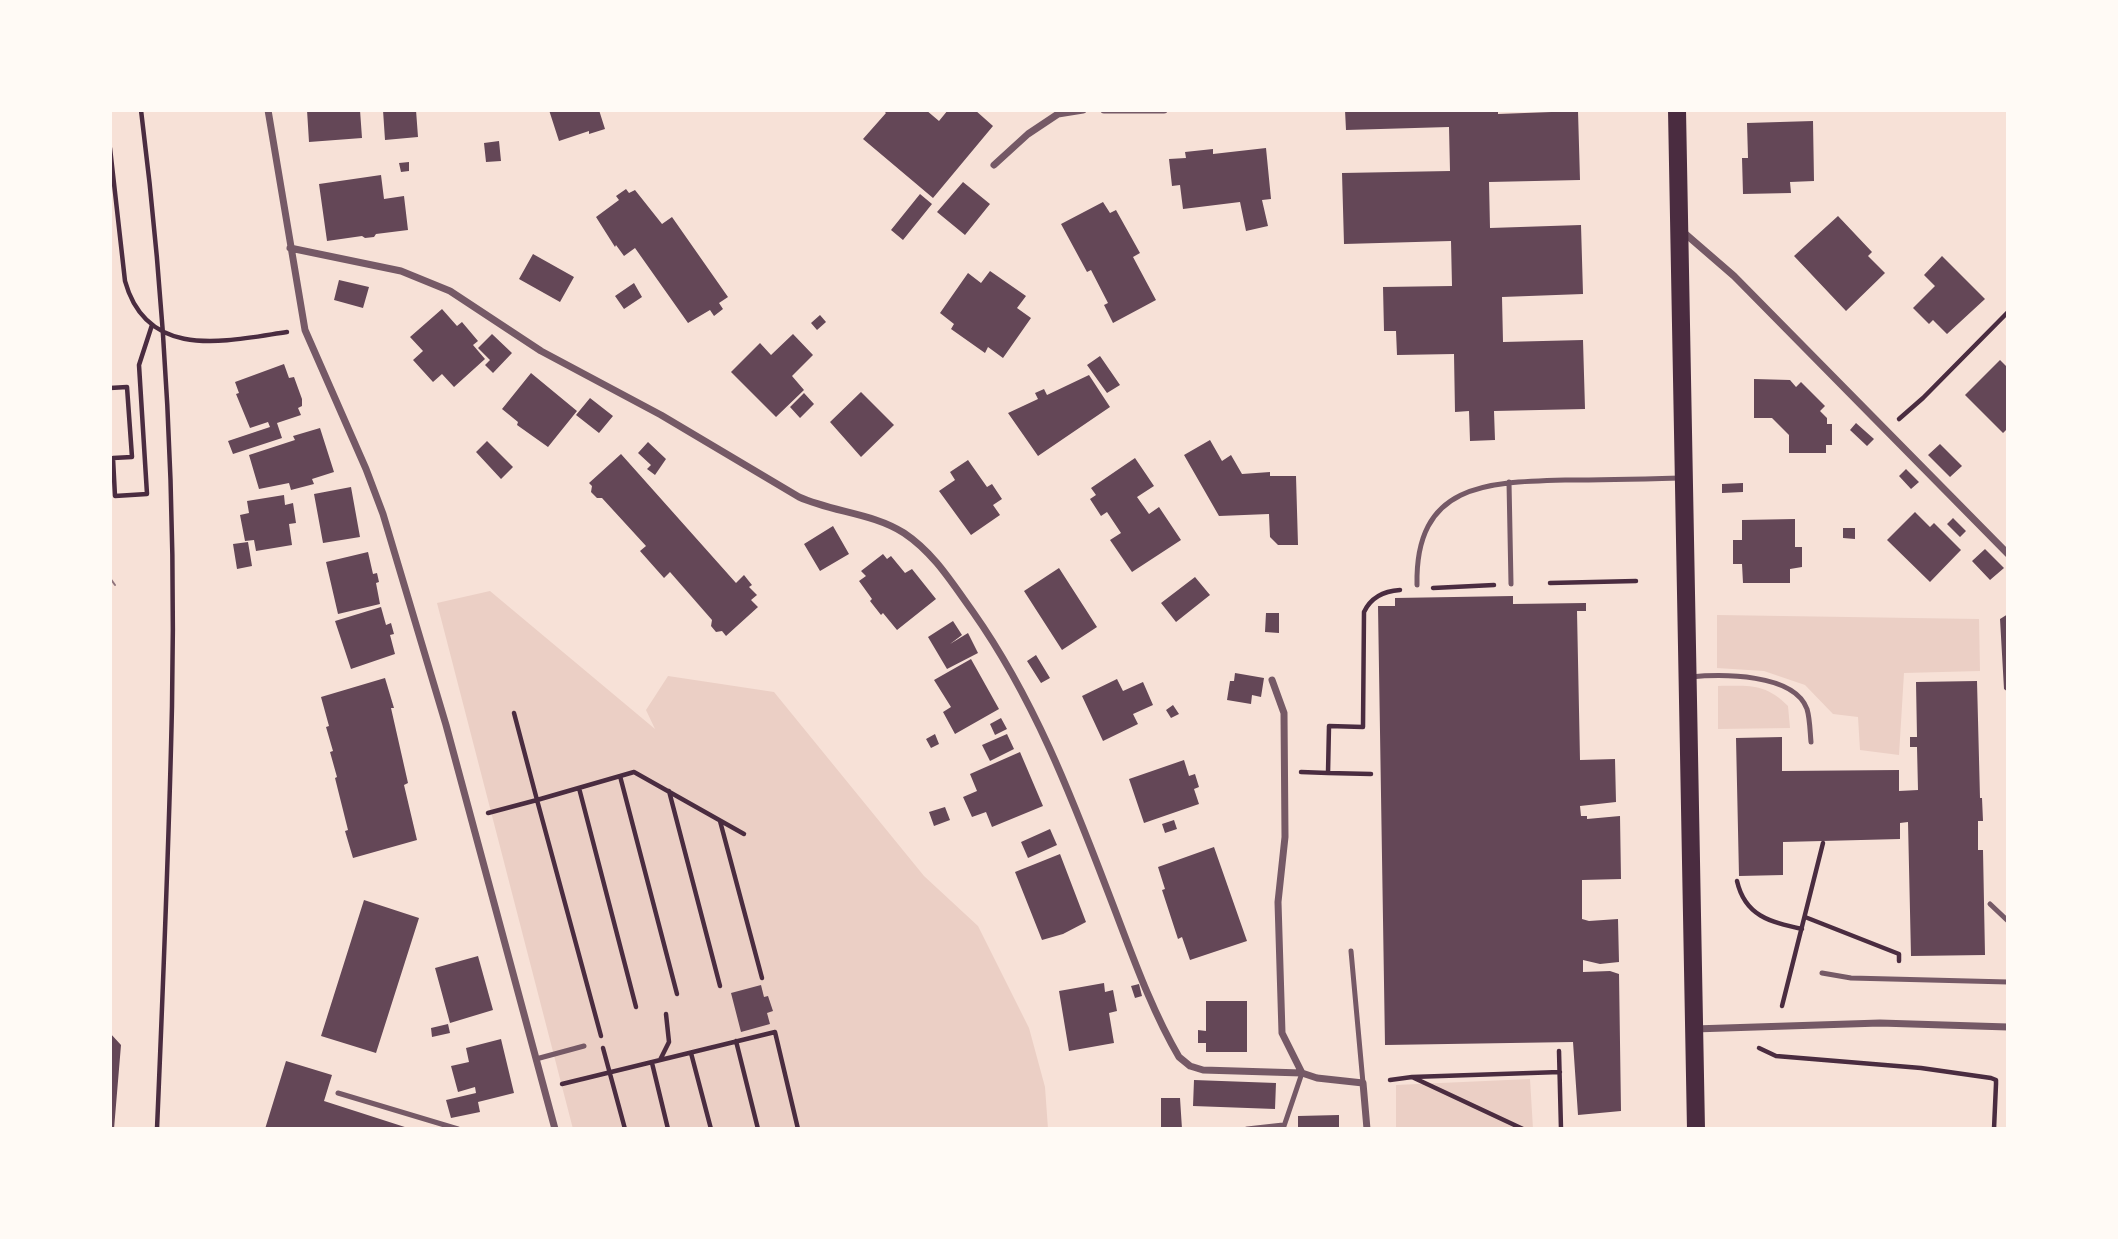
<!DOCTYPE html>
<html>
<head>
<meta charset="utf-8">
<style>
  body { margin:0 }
  #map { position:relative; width:2118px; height:1239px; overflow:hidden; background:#f7e1d7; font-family:"Libre Baskerville",serif }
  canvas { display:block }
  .frame { position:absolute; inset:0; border:112px solid #fffaf5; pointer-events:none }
</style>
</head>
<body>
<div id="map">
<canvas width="2118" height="1239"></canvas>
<div class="frame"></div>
</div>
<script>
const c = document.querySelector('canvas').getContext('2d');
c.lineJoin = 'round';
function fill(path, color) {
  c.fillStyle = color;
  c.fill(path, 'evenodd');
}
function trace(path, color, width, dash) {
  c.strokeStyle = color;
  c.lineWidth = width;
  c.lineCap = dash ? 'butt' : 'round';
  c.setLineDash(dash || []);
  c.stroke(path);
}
fill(new Path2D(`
  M490 591 655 729 646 710 668 676 774 692 924 876 978 926 1029 1028 1045 1087 1048 1129H573L437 603Z
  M1717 615 1979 619 1980 671 1904 673 1899 755 1860 750 1858 717 1833 714 1805 685 1764 671 1717 668Z
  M1718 686C1749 686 1765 683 1788 706L1790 728 1718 729Z
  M1530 1079 1533 1129H1396V1085Z`), '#ebcfc5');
fill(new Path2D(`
  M307 110H360L362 138 309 142Z
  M383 110H416L418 137 385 140Z
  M549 110H599L605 129 589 134V131L559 141Z
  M883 110H926L939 121 948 110H975L993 126 933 198 863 139 886 113Z
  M1345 110H1498V114L1578 111 1580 180 1489 182 1490 228 1581 225 1583 294 1502 297 1503 342 1583 340 1585 409 1494 411 1495 440 1470 441 1469 411 1455 412 1454 354 1397 355 1396 331H1384L1383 287 1452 286 1451 241 1344 244 1342 173 1450 171 1449 127 1346 130Z
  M1813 121 1814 181 1790 182 1791 193 1743 194 1742 158H1748L1747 123Z
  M499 141 501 161 486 162 484 143Z
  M1266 148 1271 199 1262 200 1268 226 1246 231 1240 202 1183 209 1180 185 1172 186 1169 159 1186 158 1185 152 1213 149V154Z
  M409 162V171L401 172 399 163Z
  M381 175 384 199 404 196 408 230 376 234 374 237 365 238 362 236 327 241 319 184Z
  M963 182 990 204 965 235 937 212Z
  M626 189 629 193 635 190 662 224 672 217 728 297 719 303 723 309 714 316 710 310 688 323 635 248 624 256 616 245 615 247 596 217 619 200 616 196Z
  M920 194 932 204 903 240 891 230Z
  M1103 202 1110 213 1116 210 1140 253 1133 257 1156 300 1113 323 1104 305 1108 303 1091 270 1087 272 1061 224Z
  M1838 216 1872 252 1868 256 1885 273 1846 311 1794 256Z
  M533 254 574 277 560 302 519 279Z
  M1942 256 1985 299 1947 334 1933 320 1929 324 1913 308 1935 286 1924 275Z
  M990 271 1026 296 1017 308 1031 318 1003 358 988 347 985 353 951 329 954 324 940 313 968 273 981 283Z
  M339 280 369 287 363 308 334 300Z
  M634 283 642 297 624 309 615 296Z
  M442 309 457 326 462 322 478 341 473 345 485 359 454 387 442 374 433 382 413 360 423 351 410 337Z
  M820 315 826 322 817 330 811 323Z
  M492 334 512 353 493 373 485 365 490 360 478 348Z
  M793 334 813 355 792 376 804 390 776 417 731 372 760 343 771 355Z
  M1100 356 1120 385 1107 393 1087 365Z
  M2000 360 2008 368V428L2003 433 1965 395Z
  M284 364 289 378 294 377 302 399V406L298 408 301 415 277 423 282 438 233 454 228 441 270 427 268 422 250 428 236 394 239 393 235 382Z
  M531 373 577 411 548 447 517 425 518 422 502 409Z
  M1089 375 1110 407 1038 456 1008 413 1038 399 1035 393 1044 389 1047 395Z
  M1754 379 1790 380 1796 387 1801 382 1825 406 1820 411 1827 418V424H1832V445H1826V453H1789V435L1772 418H1754Z
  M861 392 894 425 861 457 830 422Z
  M804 393 814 404 800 418 790 407Z
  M590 398 613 416 599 433 576 415Z
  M1856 423 1874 439 1867 446 1850 430Z
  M320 428 334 472 312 479 314 484 291 490 289 483 259 489 249 455 295 440 293 436Z
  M1210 440 1222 461 1231 455 1242 474 1270 472V476H1296L1298 545H1278L1270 537 1269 514 1219 516 1184 455Z
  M487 441 513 467 501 479 476 452Z
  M648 442 666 459 655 475 647 469 651 465 638 453Z
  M1940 444 1962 466 1950 477 1928 455Z
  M621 454 736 583 744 575 752 585 749 587 757 595 751 600 758 607 726 636 722 631 716 632 711 626 712 620 670 572 664 578 640 551 646 546 602 498H597L591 492 592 486 589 483Z
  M1135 458 1154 486 1137 497 1149 514 1159 507 1181 540 1132 572 1110 540 1121 533 1107 512 1101 516 1090 499 1096 495 1091 488Z
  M968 460 987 487 992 484 1002 499 993 505 1000 515 971 535 939 491 955 480 950 472Z
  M1906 469 1919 482 1911 489 1899 476Z
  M1743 483V492L1722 493V484Z
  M351 487 360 537 323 543 314 494Z
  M284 495 285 505 293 503 296 523 289 524 292 545 256 551 254 540 245 541 240 515 249 513 247 501Z
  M1915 512 1930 527 1934 523 1961 550 1930 582 1887 540Z
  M1953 518 1966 531 1960 537 1947 524Z
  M1795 519V547H1802V567L1790 569V583H1743L1742 564H1733V540H1742V520Z
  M833 526 849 554 820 571 804 544Z
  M1843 528H1855V539L1843 538Z
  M248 542 252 566 237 569 233 544Z
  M1985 549 2004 568 1990 580 1972 561Z
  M368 552 373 574 377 573 379 582 376 583 380 604 338 614 326 562Z
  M883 554 887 559 891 556 905 573 912 569 936 599 897 630 883 613 881 615 870 601 872 599 859 581 866 576 861 571Z
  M1059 568 1097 627 1062 650 1024 591Z
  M1195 577 1210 595 1176 622 1161 603Z
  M1513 596V604L1586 603V611H1577L1580 760 1615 759 1616 802 1580 806 1581 816H1587V819L1620 816 1621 879 1582 880V919L1589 921 1618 919 1619 962 1600 964 1583 960V972L1610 971 1619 974 1621 1111 1578 1115 1573 1042 1385 1045 1378 606H1395V598Z
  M381 607 386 625 391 623 394 634 390 635 395 654 351 669 335 621Z
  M1266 613H1279V633L1265 632Z
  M2008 614V692L2004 689 2000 619Z
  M953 621 962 635 950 644 968 633 978 653 947 669 928 637Z
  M1036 655 1050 678 1041 683 1027 661Z
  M971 659 999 709 955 734 943 712 951 707 934 680Z
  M1235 673 1264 678 1261 697 1252 695 1251 704 1227 700 1230 681H1234Z
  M385 678 394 708H391L408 783 404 785 417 840 353 858 345 831 348 830 335 778 337 777 330 752 333 751 326 727 329 726 321 697Z
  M1117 679 1123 691 1143 682 1153 705 1133 714 1138 724 1103 741 1082 696Z
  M1977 681 1980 798H1982L1983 821H1978V850H1983L1985 955 1911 956 1908 822 1900 823V839L1783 842V875L1739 876 1736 738 1782 737V771L1899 770V791L1918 790 1917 747H1910V737H1917L1916 682Z
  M1173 705 1179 714 1171 718 1166 710Z
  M1001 718 1007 729 995 735 990 724Z
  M935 734 939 744 931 748 926 739Z
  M1007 734 1014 749 990 761 982 745Z
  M1020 752 1043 806 992 827 986 812 972 817 963 797 977 791 970 774Z
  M1184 760 1189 776 1195 774 1199 787 1194 789 1199 804 1144 823 1129 779Z
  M945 807 950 820 934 826 929 812Z
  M1174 820 1177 829 1165 833 1162 824Z
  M1050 829 1057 845 1028 858 1021 842Z
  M1214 847 1247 941 1190 960 1182 937 1178 939 1162 890 1165 889 1158 867Z
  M1060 854 1086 922 1063 934 1042 940 1015 872Z
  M364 900 419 918 376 1053 321 1036Z
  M478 956 493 1010 450 1023 435 968Z
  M1104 983 1105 992 1113 990 1117 1011 1109 1013 1114 1043 1069 1051 1059 991Z
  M1139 984 1142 996 1135 998 1131 986Z
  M761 985 764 997 768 996 773 1011 767 1013 770 1024 741 1032 731 993Z
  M1206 1001H1247V1052H1206V1043H1198V1030L1206 1031Z
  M448 1024 450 1033 432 1037 431 1028Z
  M110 1033 121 1045 114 1129H110Z
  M501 1039 514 1093 478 1102 480 1112 451 1118 446 1100 476 1093 475 1087 458 1092 451 1066 469 1062 466 1048Z
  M286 1061 332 1075 324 1101 411 1129H265Z
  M1194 1080 1276 1083 1275 1109 1193 1106Z
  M1161 1098H1180L1182 1129H1161Z
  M1339 1115V1129H1298V1116Z`), '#644757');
trace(new Path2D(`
  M141 110C166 307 176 508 172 706 169 847 163 988 157 1129
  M110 148 125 281C147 361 226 341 287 332
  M110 388 127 387 132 457 113 458 115 496 147 494 139 365 152 325
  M1899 419 1923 398 2008 312
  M1550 583 1636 581
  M1433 588 1494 585
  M514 713 537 800 634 772 744 834
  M1301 772 1328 773
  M1371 774 1328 773 1329 726 1363 727 1364 612C1371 597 1384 591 1400 590
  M620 776 677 994
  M579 788 636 1007
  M669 791 720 986
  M488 813 537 800 601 1036
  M720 821 762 978
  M1737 881C1745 916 1770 922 1802 929
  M1805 917 1899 954V961
  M1782 1006 1823 843
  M736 1041 758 1129
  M603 1048 625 1129
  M1759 1048 1776 1056 1921 1068 1991 1078 1996 1080V1084L1994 1129
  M1559 1051 1561 1129
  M691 1053 711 1129
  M660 1060 669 1042 666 1014
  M652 1063 668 1129
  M1412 1077 1560 1072
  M1390 1080 1412 1077 1523 1129
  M562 1084 775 1032 798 1129`), '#4a2c40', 4.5);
trace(new Path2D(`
  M1509 482 1511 584
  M1417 585C1415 483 1487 482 1567 480 1605 480 1643 479 1680 478
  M1690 677C1721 674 1794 673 1807 709 1810 719 1810 732 1811 742
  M1990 904 2008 921
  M1351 951 1363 1083
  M1822 973 1851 978 2008 982
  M536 1059 584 1046
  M338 1093 458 1129
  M1247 1129 1283 1125
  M1283 1129 1302 1073`), '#755966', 5);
trace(new Path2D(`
  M268 110 305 330 366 469 383 514 446 725 555 1129
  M1104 110H1164
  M994 165 1028 134 1058 114 1083 110
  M1682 231 1734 276 2008 554
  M290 248 401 271 450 291 541 351 661 415 799 497C832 512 873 513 904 533 934 553 952 583 973 612 1033 697 1071 795 1108 892 1129 946 1150 1008 1179 1057L1190 1066 1203 1070 1302 1073
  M1272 680 1284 713 1285 837 1278 902 1282 1033 1302 1073 1317 1078 1363 1083 1367 1129
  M1694 1029 1880 1023 2008 1027`), '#755966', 7);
trace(new Path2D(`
  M1677 110 1696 1129`), '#4a2c40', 18);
trace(new Path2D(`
  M110 578 115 585`), '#8f747c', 2);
</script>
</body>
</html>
